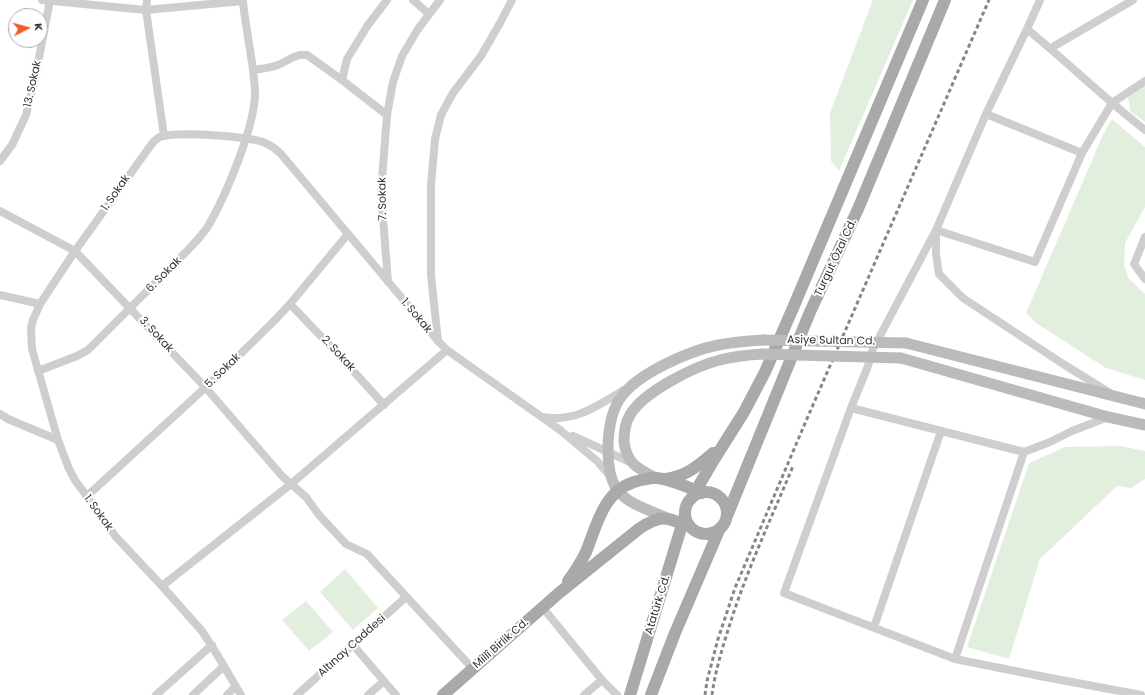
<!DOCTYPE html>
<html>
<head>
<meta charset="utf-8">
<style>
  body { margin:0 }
  #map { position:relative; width:1145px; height:695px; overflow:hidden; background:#fff; font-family:Poppins,sans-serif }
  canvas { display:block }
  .north { position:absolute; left:8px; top:8px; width:40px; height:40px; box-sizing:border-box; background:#fff; border:1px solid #adadad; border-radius:50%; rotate:84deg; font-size:11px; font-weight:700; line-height:16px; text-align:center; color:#313131 }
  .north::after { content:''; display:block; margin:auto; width:14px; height:18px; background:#f45a28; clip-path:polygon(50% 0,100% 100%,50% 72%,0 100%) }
</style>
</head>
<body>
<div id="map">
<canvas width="1145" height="695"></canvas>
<div class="north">K</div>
</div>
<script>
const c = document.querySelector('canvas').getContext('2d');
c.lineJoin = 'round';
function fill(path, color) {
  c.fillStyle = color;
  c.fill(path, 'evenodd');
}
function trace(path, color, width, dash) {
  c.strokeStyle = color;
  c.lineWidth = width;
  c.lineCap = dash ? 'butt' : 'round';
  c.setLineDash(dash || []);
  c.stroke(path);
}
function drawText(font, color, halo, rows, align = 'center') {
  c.font = font + ' Poppins,sans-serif';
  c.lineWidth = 4;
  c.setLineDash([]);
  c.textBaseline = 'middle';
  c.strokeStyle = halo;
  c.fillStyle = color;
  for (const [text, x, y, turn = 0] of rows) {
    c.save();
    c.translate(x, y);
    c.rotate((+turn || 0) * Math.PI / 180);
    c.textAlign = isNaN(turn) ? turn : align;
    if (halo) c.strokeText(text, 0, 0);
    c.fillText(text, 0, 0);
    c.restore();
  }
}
fill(new Path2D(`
  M873 0H913L839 171 831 161 830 113Z
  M1145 84V122L1130 111 1128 94Z
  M1112 119 1145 147V207L1125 243 1124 265 1129 279 1145 294V380L1106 368 1036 323 1026 313 1103 135Z
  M1120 446 1145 451V479L1131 488 1117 486 1040 559 1009 659 967 647 1029 463 1065 447Z
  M345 569 378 608 353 630 320 592Z
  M306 601 333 632 309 651 282 620Z`), '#e2efdf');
trace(new Path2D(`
  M42 0 146 10 243 1
  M147 0 146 10 164 136
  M413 0 429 14
  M1040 0 1027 29 986 114 936 230 872 351 868 366 851 408 784 593 955 659 1045 677 1141 695
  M1027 29C1067 62 1104 98 1145 130
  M1051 48 1133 0
  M253 70C261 69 270 68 278 65 288 61 296 53 307 55L342 80 387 115
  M342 80 347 59 368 25 387 0
  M986 114 1082 153
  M0 161 12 145 26 115 35 79 50 0
  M0 211 75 251 206 388 282 476 306 497 319 515 346 544 367 554 473 669
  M936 230 1035 262 1082 153 1112 103 1145 81
  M936 233V254L939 274 963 298 1060 362 1110 393
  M1145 237 1134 264 1145 279
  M388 282 381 192 387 115 393 82 402 56 418 29 440 0
  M0 295 40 304
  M290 304 338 354 384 405
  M438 341 431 275V186L435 139 441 115 453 93 481 56 500 23 512 0
  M38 371 77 356 88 350 187 251C194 244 201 236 207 228 225 198 256 125 255 91 254 69 249 46 246 24 245 16 243 8 243 0
  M851 408 1024 452 1050 442 1072 431 1108 417
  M0 414 8 419 58 440
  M542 417C575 423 597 406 624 390
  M573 436 632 463
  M86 497 218 376 273 322 290 304 348 234
  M162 586 291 484 447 350
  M543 608 602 680 617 695
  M874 627 941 431
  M353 645 396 695
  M955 659 1024 452
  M156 695 212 645
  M193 695 224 666
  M227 695 235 687
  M241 695 218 656 202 631 162 586 116 537 75 480 69 469 58 440 32 349 31 328 33 320 40 304 75 251 151 145C154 141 158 137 163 136 183 132 244 136 263 142 271 145 276 149 281 154L438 341 447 350 560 430 597 461 610 476
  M297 695 406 597
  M368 695 384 681
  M584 695 602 680`), '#cecece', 8);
trace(new Path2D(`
  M906 343 1145 404
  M901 358 1108 417 1145 425
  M656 478C638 469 626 463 624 441 624 431 625 423 630 415 643 392 695 366 720 360 734 356 748 355 762 354
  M665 517C626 501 608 497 608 450 608 433 610 415 619 400 635 374 689 351 718 345 733 342 748 341 763 340`), '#bbb', 11);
trace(new Path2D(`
  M665 479C685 477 698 466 713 453
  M685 513a21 21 0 1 1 42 0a21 21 0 1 1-42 0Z
  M691 499 715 458 744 412 765 372 793 308 923 0
  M727 516 810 312 858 209 945 0
  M568 581C575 572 581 562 586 552 597 525 603 492 634 482 641 480 649 478 655 478 668 478 690 488 702 493
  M443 695 559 593 640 528C664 513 666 518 690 527
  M630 695 685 515
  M651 695 675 633 720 528`), '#a9a9a9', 12);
trace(new Path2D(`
  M705 695 707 681 718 639 735 588 806 421 989 0
  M712 695C715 672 722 649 729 627 746 572 771 519 793 466`), '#868686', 3, [4, 3]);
trace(new Path2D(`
  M763 340 906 343
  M762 354 901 358`), '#bbb', 11);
drawText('11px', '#313131', '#fff', [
  ["13. Sokak",33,84,-78],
  ["1. Sokak",116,193,-55],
  ["7. Sokak",383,199,-91],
  ["Turgut Özal Cd.",836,258,-65],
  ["6. Sokak",164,275,-45],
  ["1. Sokak",416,316,50],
  ["3. Sokak",156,335,47],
  ["Asiye Sultan Cd.",831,341,1],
  ["2. Sokak",338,354,47],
  ["5. Sokak",223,371,-44],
  ["1. Sokak",98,513,54],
  ["Atatürk Cd.",658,605,-73],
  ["Millî Birlik Cd.",501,644,-41],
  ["Altınay Caddesi",352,646,-42]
]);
</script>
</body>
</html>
